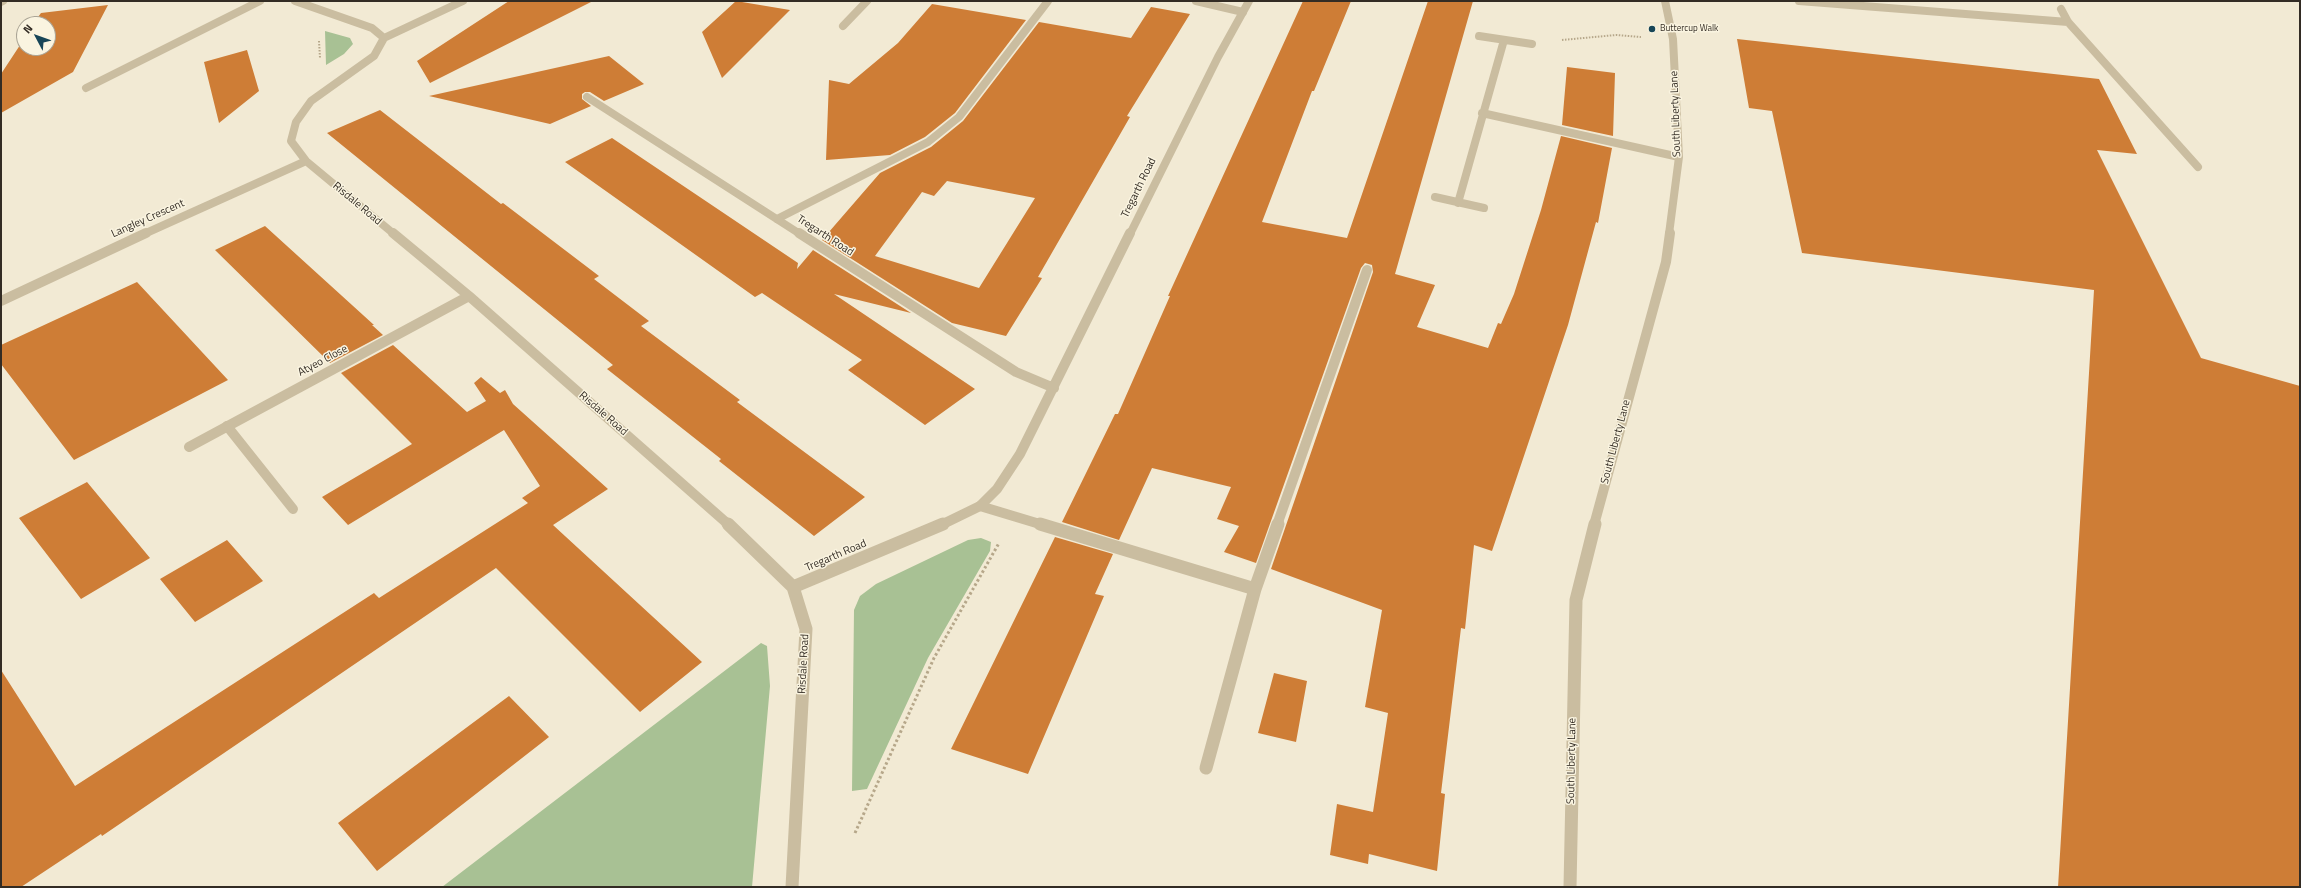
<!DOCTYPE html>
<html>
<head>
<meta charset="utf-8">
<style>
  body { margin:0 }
  #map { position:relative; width:2301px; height:888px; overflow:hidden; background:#f2ead4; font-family:"Titillium Web",sans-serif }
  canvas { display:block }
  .frame { position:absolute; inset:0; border:2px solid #332c24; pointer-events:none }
  .north { position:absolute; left:16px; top:16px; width:40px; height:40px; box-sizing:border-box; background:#faf4e0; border:1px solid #aaa495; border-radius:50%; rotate:311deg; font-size:11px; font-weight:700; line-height:16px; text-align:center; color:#332c24 }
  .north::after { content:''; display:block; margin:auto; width:14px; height:18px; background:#174557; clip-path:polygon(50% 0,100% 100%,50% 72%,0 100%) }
</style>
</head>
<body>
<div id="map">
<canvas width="2301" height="888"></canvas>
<div class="frame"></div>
<div class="north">N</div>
</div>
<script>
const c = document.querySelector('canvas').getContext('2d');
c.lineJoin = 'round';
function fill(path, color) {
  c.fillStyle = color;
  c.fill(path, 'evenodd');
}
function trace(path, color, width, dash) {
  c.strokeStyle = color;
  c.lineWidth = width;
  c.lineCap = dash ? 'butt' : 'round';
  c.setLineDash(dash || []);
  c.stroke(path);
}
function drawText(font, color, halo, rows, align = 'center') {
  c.font = font + ' "Titillium Web",sans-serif';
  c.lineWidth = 3;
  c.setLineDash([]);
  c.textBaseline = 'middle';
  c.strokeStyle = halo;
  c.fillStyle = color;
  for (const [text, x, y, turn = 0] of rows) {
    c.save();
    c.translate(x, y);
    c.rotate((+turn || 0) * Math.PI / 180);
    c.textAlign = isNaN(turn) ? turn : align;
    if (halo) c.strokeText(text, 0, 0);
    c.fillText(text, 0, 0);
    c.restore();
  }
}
fill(new Path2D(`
  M325 31 350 38 353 44 344 54 326 65Z
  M981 538 991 542 990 551 928 658 867 789 852 791 854 610 860 596 876 584 968 540Z
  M761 643 767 646 770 686 752 887H442Z`), '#a8c194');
fill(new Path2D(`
  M509 1H593L430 83 417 61Z
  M736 1 790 10 722 78 702 32Z
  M1303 1H1351L1314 91H1312L1262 222 1347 238 1428 1H1473L1395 274 1435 285 1417 327 1488 348 1498 323 1501 324 1514 294 1541 210 1561 136 1612 148 1598 223 1596 222 1568 325 1492 551 1474 545 1465 629 1461 628 1441 793 1445 794 1437 871 1369 854 1368 864 1330 855 1337 804 1373 812 1388 713 1365 707 1382 610 1271 569 1373 272 1372 265 1365 263 1361 268 1256 563 1224 552 1239 526 1217 519 1231 487 1152 468 1119 540 1062 522 1115 414H1118L1170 296H1168Z
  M932 4 1026 20 955 113 925 137 890 155 826 160 829 80 849 84 898 43Z
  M108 5 73 72 1 113V74L24 39V48H48V24H33L41 13Z
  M1151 7 1190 14 1127 116 1130 117 1038 277 1042 278 1006 336 952 323 822 240 880 173 931 147 963 121 1039 22 1131 38ZM947 181 1035 198 979 288 875 256 922 192 934 196Z
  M1737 39 2099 79 2137 154 2097 150 2201 358 2300 386V887H2058L2094 290 1802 253 1772 111 1749 108Z
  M247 50 259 91 219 123 204 62Z
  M609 56 644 84 604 101 590 92H585L582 94V99L591 106 550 124 429 96Z
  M1567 67 1615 73 1613 136 1562 125Z
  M380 110 501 204 503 203 599 276 594 279 649 321 641 326 740 400 737 402 865 497 814 536 719 461 721 459 607 369 613 365 327 133Z
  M612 138 798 263 797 269 813 250 911 313 834 294 975 389 925 425 848 370 862 360 762 293 755 297 565 162Z
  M265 226 374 325H372L383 335 330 363 215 250Z
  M137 282 228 380 74 460 1 364V345Z
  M393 345 467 412 486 401 474 383 481 377 500 393 505 390 513 404 608 489 553 525 702 662 640 712 496 568 102 836 101 834 21 887H1V670L75 786 374 593 379 598 528 503 522 498 540 486 504 430 348 525 322 497 412 444 341 373Z
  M87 482 150 558 81 599 19 518Z
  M1055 537 1113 554 1095 594 1104 596 1028 774 951 749Z
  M227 540 263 581 195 622 160 579Z
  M1274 673 1307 681 1296 742 1258 733Z
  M509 696 549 737 377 871 338 823Z`), '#ce7d36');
trace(new Path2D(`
  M1562 40 1616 35 1641 37
  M319 41 320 58`), '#b6a78a', 2, [1.5, 1.5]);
trace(new Path2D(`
  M855 833 934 658 999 543`), '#b6a78a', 3, [2.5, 2.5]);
trace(new Path2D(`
  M1196 1 1243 12
  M1799 1 2068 22
  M2061 9 2068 22 2198 167
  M86 88 260 1
  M777 219 928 142 959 117 1048 1`), '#cabda0', 8);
trace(new Path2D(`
  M227 426 293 509
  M980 506 1043 525
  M1277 525 1367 270`), '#cabda0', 10);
trace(new Path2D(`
  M1040 524 1255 589
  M1206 768 1255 589 1278 524`), '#cabda0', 13);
trace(new Path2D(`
  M295 1 372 28 384 38
  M1665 1 1673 39 1679 157 1669 234
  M1 2 3 1
  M843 26 867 1
  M1479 36 1532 44
  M587 97 800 234
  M1482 113 1679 157
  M1435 197 1484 208
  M1458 203 1504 40
  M144 234 306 161
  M394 234 306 161 291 141 296 122 311 101 374 56 384 38 463 1
  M1130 234 1218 57 1249 1`), '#cabda0', 8);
trace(new Path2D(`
  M393 233 469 296 729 525
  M799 233 1016 372 1054 388
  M1 301 146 233
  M189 447 469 296
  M941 525 980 506 997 489 1020 454 1130 233
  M1594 525 1666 262 1670 233`), '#cabda0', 10);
trace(new Path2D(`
  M728 524 793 587 806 629 792 887
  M793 587 943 524
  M1570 887 1576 600 1595 524`), '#cabda0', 13);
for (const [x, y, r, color] of [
  [1652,29,4,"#174557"]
]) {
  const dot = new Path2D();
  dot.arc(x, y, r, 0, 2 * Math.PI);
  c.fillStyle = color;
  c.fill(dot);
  trace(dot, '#faf4e0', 1.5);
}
drawText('9px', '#332c24', '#faf4e0', [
  ["Buttercup Walk",1660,29]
], 'left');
drawText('11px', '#332c24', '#faf4e0', [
  ["South Liberty Lane",1676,114,-92],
  ["Tregarth Road",1139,188,-64],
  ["Risdale Road",357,204,40],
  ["Langley Crescent",148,219,-24],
  ["Tregarth Road",825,236,33],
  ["Atyeo Close",323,361,-28],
  ["Risdale Road",603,414,41],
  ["South Liberty Lane",1616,442,-75],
  ["Tregarth Road",836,556,-23],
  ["Risdale Road",804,664,-87],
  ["South Liberty Lane",1572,761,-89]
]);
</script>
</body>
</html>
